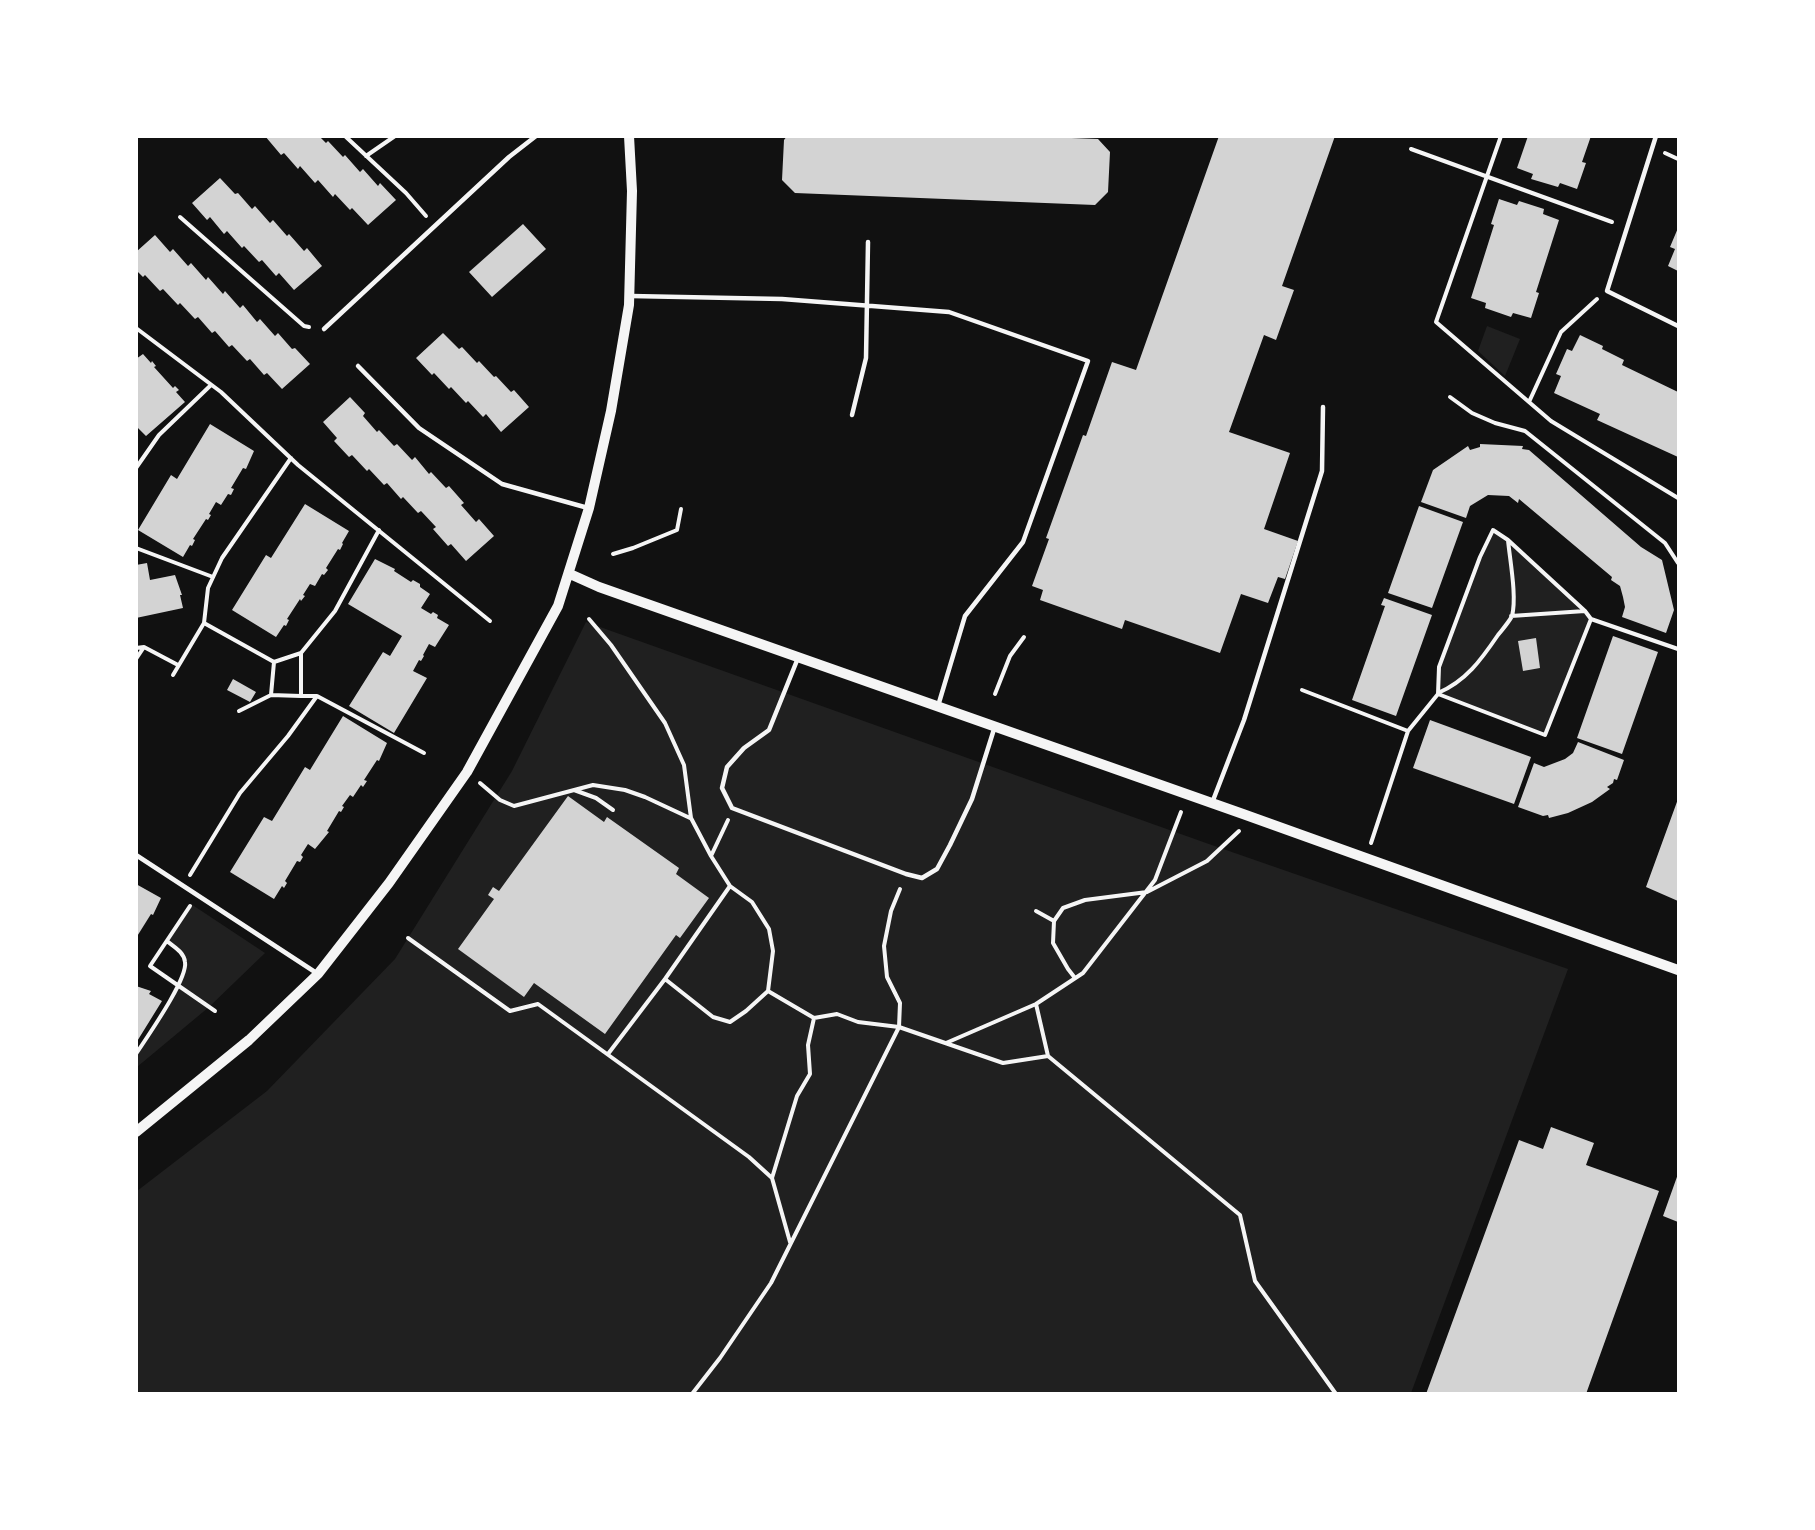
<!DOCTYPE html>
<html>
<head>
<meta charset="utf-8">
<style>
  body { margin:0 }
  #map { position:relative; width:1815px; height:1530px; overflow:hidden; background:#111; font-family:Poppins,sans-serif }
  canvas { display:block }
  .frame { position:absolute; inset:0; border:138px solid #fff; pointer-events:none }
</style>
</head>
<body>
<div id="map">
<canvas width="1815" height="1530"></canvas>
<div class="frame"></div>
</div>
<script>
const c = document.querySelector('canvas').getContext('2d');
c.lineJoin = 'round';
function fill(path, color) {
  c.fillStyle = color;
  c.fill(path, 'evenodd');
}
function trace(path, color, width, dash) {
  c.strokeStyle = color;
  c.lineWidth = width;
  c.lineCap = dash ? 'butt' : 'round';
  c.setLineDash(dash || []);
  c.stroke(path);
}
fill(new Path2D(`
  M1487 326 1520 339 1505 376 1478 351Z
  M1493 530 1508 540 1591 619 1545 735 1438 694 1439 667 1480 557Z
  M586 622 1206 843 1568 969 1411 1393H137V1191L267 1091 395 959 512 771Z
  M191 904 265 953 209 1007 137 1067 136 1054C147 1037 188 979 185 962 184 952 174 947 167 941Z`), '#202020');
fill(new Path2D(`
  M265 136H319L326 143 328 141 343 157 345 155 360 172 363 169 378 186 380 183 396 200 368 225 352 208 350 210 335 194 333 197 318 180 315 183 300 166 298 169 284 153 281 155Z
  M787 136H1019L1098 139 1110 152 1108 192 1095 205 795 193 782 180 784 140Z
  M1219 136H1335L1282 286 1294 290 1276 340 1264 335 1229 432 1290 453 1264 529 1298 541 1285 579 1278 577 1268 603 1241 594 1220 653 1125 620 1122 629 1040 600 1043 590 1032 586 1049 539 1046 538 1083 435 1086 436 1112 362 1136 370Z
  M1528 136H1591L1582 162 1586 163 1577 189 1560 183 1558 187 1531 179 1533 174 1517 168Z
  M220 178 235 194 238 193 252 209 255 206 270 223 273 220 287 236 289 234 304 251 307 248 322 266 294 290 279 273 276 276 262 260 259 262 244 246 242 248 227 231 224 234 210 217 207 220 192 203Z
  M1499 199 1517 205 1519 201 1544 209 1543 214 1559 220 1536 292 1539 293 1531 318 1513 313 1511 317 1485 308 1486 303 1471 298 1494 225 1491 224Z
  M523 224 546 249 492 297 469 272Z
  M1678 228V271L1668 266 1675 249 1670 247Z
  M155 235 170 252 173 249 188 266 191 263 206 280 208 277 223 294 225 291 240 308 243 305 257 322 260 319 275 336 278 333 292 349 295 348 310 364 282 389 267 373 264 375 250 359 247 361 232 345 229 347 215 331 212 333 198 317 195 319 180 303 178 305 163 289 160 291 145 275 143 277 136 270V252Z
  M443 333 459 349 462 347 477 363 479 361 494 377 496 376 511 392 514 390 529 407 501 432 486 414 483 417 468 401 466 403 451 387 449 389 434 373 432 375 416 358Z
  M1580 335 1603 346 1602 349 1624 360 1622 365 1678 392V457L1597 420 1600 414 1554 393 1561 376 1556 374 1567 349 1572 351Z
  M143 354 151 363 152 361 156 366 154 367 173 388 175 386 179 390 176 392 185 402 146 436 136 426V359Z
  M350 397 365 413 363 416 377 432 379 430 394 446 397 444 412 460 415 457 429 474 431 472 446 488 449 486 464 503 461 505 476 522 479 519 494 536 466 561 451 544 448 546 433 529 436 527 421 511 418 513 403 497 401 499 387 483 384 485 369 469 367 471 352 455 349 457 334 441 337 438 323 422Z
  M210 424 254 451 246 469 243 468 231 488 234 489 231 495 228 494 221 505 216 502 209 514 211 515 208 520 206 519 193 539 195 540 192 546 190 545 183 557 138 530 171 475 177 479Z
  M1480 444 1523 446 1522 449 1529 450 1641 547 1662 560 1674 610 1666 633 1622 617 1625 607 1623 597 1620 586 1611 580 1612 577 1519 499 1518 503 1509 496 1488 495 1470 506 1466 518 1421 502 1433 470 1468 446 1470 450 1480 447Z
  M305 504 349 531 342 543 343 544 340 550 338 549 326 568 328 570 324 575 322 574 315 586 310 584 303 595 305 596 301 601 300 599 287 619 289 620 286 626 284 625 276 637 232 610 266 555 271 558Z
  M1419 506 1463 522 1432 608 1388 593Z
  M375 559 395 569 394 571 411 582 413 580 420 584V587L430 594 421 608 431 614 433 612 438 615 437 618 449 625 435 647 429 644 423 655 424 656 421 661 419 660 413 671 427 678 394 733 349 706 383 652 390 656 402 636 348 604Z
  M147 563 150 580 175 575 182 595H180L183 608 136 618V565Z
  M1384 598 1432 615 1396 716 1352 700 1385 606 1381 605Z
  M1613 636 1658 652 1622 754 1577 738Z
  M1536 638 1540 668 1523 671 1518 641Z
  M233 679 256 692 250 702 227 690Z
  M343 716 387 743 379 761 377 760 364 780 367 781 363 787 361 785 353 797 350 795 342 806 344 807 341 812 339 811 327 831 329 832 315 849 308 844 301 855 303 857 300 862 297 861 285 881 287 883 284 888 282 886 274 899 230 872 264 817 272 821 305 767 310 770Z
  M1430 720 1531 757 1514 804 1413 768Z
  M1578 742 1624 760 1617 780 1614 779 1613 783 1607 787 1610 789 1592 802 1568 813 1549 818 1548 815 1543 816 1518 807 1534 763 1544 767 1565 759 1573 753Z
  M568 796 604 822 607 817 679 868 676 874 709 898 680 938 676 935 605 1034 534 983 524 997 458 949 494 899 488 895 493 887 499 891Z
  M1678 799V901L1646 887Z
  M136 884 161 898 153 915 151 914 136 938Z
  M136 986 151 991 149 994 162 1001 136 1043Z
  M1551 1127 1594 1143 1586 1165 1659 1191 1586 1394H1426L1519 1140 1543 1149Z
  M1678 1174V1222L1663 1216Z`), '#d3d3d3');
trace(new Path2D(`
  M345 136 406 193 426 216
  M1501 136 1436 322 1551 421 1678 498
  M1411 149 1612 222
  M1665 153 1678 159
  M366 156 395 136
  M180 217 304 326 309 327
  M136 328 221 392 298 465 490 621
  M1450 397 1472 413 1495 423 1525 431 1665 543 1678 563
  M1529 402 1561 332 1597 299
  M136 468 159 435 211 385
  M136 548 213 577
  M613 554 633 548 677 530 681 509
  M1511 616 1585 611
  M589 619 611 645 665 723 684 765 691 818 711 856
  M1591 619 1678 649
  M204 623 274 662
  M136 648 144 647 178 665
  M301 653V696H316
  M136 659 144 647
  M173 675 204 623 208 588 222 558 291 458
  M1302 690 1408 731
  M1438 693C1466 681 1481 660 1498 635 1502 630 1509 622 1512 616 1517 597 1510 561 1508 540
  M995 694 1010 656 1024 637
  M271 695 301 696
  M239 711 271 695 274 662 301 653 335 611 379 530
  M480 783 500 800 514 806 593 785 625 790 645 797 690 818
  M574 790 596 798 613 810
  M1371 843 1408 731 1438 694 1439 667 1480 557 1493 530 1508 540 1585 611 1591 619 1545 735 1438 694
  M190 875 240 793 288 736 317 696 424 753
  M190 906 150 966 215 1011
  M1036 911 1054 921
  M408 938 510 1011 538 1004 749 1157 772 1178
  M1075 978 1068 969 1053 943 1054 921 1063 908 1085 900 1147 892 1207 861 1239 831
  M665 979 713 1017 730 1022 746 1011 768 991 773 951 769 929 752 902 730 886 711 856 728 820
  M768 991 814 1018 808 1045 810 1074 797 1096 772 1178 790 1242
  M1036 1004 1048 1056
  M814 1018 837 1014 858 1022 899 1027 1003 1063 1048 1056 1240 1215 1255 1281 1336 1394
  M946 1043 1036 1004 1083 973 1155 880 1181 812
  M136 1054C147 1037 188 979 185 962 184 952 174 947 167 941
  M608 1054 665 979 730 886
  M692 1394 720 1358 771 1283 899 1027 900 1003 887 977 884 946 891 911 900 889`), '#f5f5f5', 4);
trace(new Path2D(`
  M1656 136 1607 291 1678 326
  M631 296 782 299 949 312 1088 361 1023 542 965 616 938 706
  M324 329 509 157 536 136
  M358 366 419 428 502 484 588 508
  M852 415 866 358 868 242
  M798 658 769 730 744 748 727 767 722 788 732 808 906 874 922 878 937 869 950 845 972 799 995 726
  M1212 803 1244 720 1322 471 1323 407
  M136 855 318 974`), '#f5f5f5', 4.5);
trace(new Path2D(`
  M570 574 599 587 1243 814 1678 970
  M136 1132 249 1040 318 974 389 883 467 772 558 606 589 508 611 411 629 305 632 191 629 136`), '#f5f5f5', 10);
</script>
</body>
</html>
